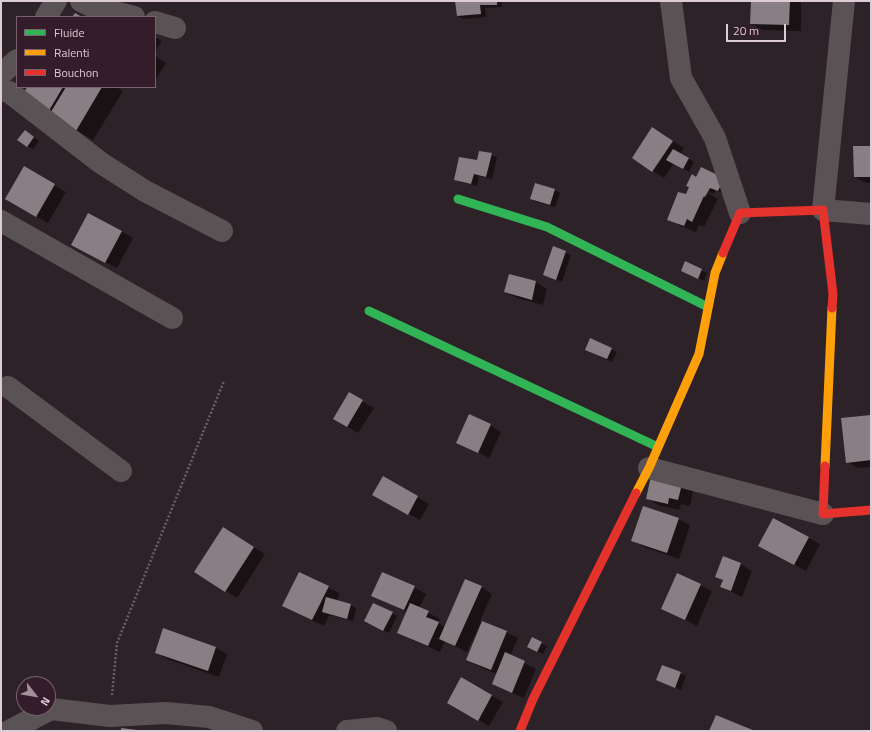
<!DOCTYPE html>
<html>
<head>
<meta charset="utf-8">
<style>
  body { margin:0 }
  #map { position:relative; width:872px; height:732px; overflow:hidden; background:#2e2229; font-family:"Titillium Web",sans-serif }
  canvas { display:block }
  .frame { position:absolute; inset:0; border:2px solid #ddccd5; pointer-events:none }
  .legend { position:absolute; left:16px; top:16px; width:140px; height:72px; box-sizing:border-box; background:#341c2a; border:1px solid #78626e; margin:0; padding:5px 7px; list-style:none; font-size:12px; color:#ddccd5 }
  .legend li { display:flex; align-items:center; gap:8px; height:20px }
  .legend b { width:20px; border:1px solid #78626e }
  .north { position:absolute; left:16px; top:676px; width:40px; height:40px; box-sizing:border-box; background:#341c2a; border:1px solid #78626e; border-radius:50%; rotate:121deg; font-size:11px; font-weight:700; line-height:16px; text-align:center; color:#ddccd5 }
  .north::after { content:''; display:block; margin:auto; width:14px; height:18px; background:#a09099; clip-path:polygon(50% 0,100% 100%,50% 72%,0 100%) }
  .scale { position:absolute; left:726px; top:24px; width:60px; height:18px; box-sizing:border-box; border:2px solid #ddccd5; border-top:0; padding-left:5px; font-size:12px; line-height:14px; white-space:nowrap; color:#ddccd5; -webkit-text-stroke:3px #341c2a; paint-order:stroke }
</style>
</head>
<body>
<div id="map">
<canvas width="872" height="732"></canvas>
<div class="frame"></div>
<ul class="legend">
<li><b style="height:5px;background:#30b455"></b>Fluide</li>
<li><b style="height:5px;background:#ff9f0a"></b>Ralenti</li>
<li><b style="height:5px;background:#e5322d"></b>Bouchon</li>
</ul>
<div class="north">N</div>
<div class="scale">20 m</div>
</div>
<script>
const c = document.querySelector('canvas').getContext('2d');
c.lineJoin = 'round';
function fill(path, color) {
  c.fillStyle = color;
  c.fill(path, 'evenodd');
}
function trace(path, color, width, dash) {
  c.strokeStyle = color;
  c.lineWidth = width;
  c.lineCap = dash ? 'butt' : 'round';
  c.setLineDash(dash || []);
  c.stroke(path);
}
fill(new Path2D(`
  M464 1H502V7L485 8 486 17 463 19 457 16Z
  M752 1H801V31L763 30 751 24Z
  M155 37 162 41 155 52Z
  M155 56 166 63 155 81Z
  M28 87H116L123 91 93 140 22 98Z
  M25 131 39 141 33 149 27 146Z
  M664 135 684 148 680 154 694 162 689 172 674 163 664 178 633 158Z
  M871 147V183H866L855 177Z
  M491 154 497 158 492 179 479 176 477 186 460 182 455 179 478 162Z
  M24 168 66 192 48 223 6 199Z
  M697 178 724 179V194L716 190 714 194 709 192 708 193 718 199 704 227 699 225 696 232 680 226 669 219 686 196Z
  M555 190 560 193 555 207 536 202 531 199Z
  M121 231 133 238 117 268 84 252Z
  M554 247 571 255 562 282 550 277Z
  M686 262 707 273 704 281 688 274Z
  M509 276 536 282 547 289 543 305 517 298 505 292Z
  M611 349 617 352 612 362 591 352Z
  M349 394 374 408 358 433 334 419Z
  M871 416V467L858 468 847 462Z
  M490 425 501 432 489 458 457 442Z
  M383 478 429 504 420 520 374 494Z
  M682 485 693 491 690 506 681 504 679 510 658 505 647 498Z
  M678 519 690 525 679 559 644 547 633 541Z
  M774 519 820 544 806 571 771 552Z
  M234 535 265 554 237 598 196 571Z
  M723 557 741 564 752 571 742 597 721 587 723 581 716 576Z
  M678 574 712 591 697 626 662 608Z
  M328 587 340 594 336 601 351 605 356 608 353 621 329 615 324 626 295 612Z
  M414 587 426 594 419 608 440 619 438 623 445 627 481 587 492 594 480 621 506 632 518 638 510 656 536 669 524 698 505 690 493 684 497 674 478 666 467 659 481 624H480L467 652 445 641 440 652 410 639 399 633 407 612 373 595Z
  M392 613 397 616 389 633 371 624Z
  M532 638 547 646 543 654 534 650Z
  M216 648 227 654 219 677 167 659 156 653Z
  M663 666 686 676 681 690 658 680Z
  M462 679 503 702 489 726 448 702Z`), '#0007');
fill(new Path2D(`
  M455 1H497V5H480L481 14 457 16Z
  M751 1H790L789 25 750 24Z
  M75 13 82 17H72Z
  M27 87H63L47 114 21 98Z
  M66 87H102L76 131 49 115Z
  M652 127 673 141 652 172 632 158Z
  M25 130 34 137 27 147 17 140Z
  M853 146H871V177H854Z
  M673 149 689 158 683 169 666 160Z
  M479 151 492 153 486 177 474 174 471 184 454 180 459 157 477 160Z
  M24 166 55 184 36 217 5 199Z
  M701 167 724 178 718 191 710 188 705 197 704 196 692 222 687 219 684 226 667 220 678 192 686 194 689 187 686 186 692 174 696 177Z
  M535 183 555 189 550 205 530 199Z
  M88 213 122 231 105 263 71 245Z
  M553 246 566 251 556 280 543 275Z
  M685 261 702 269 698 279 681 271Z
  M509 274 536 281 532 300 504 292Z
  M590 338 612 348 607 359 585 350Z
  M349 392 363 400 347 427 333 419Z
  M469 414 491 424 478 453 456 443Z
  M871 415V460L846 463 841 418Z
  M383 476 418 496 408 515 372 495Z
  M651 476 682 484 678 500 669 498 668 504 646 499Z
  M643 506 679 518 667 553 631 541Z
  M773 518 809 537 794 565 758 546Z
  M223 527 254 547 225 592 194 572Z
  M723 556 741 563 731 591 720 587 723 580 715 577Z
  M299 572 329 586 312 620 282 606Z
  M382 572 415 586 404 610 371 596Z
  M677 573 701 584 685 620 661 609Z
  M465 579 482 586 455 646 439 639Z
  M326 597 351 604 347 619 322 612Z
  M373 603 393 612 383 631 364 621Z
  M410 603 429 611 426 617 439 622 428 646 397 633Z
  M482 621 507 631 491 670 466 660Z
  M163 628 216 647 208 671 155 653Z
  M532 637 542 642 537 652 527 647Z
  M505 652 525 661 512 693 492 684Z
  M662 665 681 672 675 688 656 680Z
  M461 677 492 695 478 721 447 703Z
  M716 715 755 731H709Z
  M121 728 137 730V731H121Z`), '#897e84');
trace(new Path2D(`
  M112 695 117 643 224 381`), '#676064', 2.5, [2, 2]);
trace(new Path2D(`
  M81 1 91 6 134 17
  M671 1 681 78 715 138 740 213
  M844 1 823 210 871 214
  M46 17 56 1
  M155 22 175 28
  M1 74 17 60
  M1 90 9 92 101 163 145 191 222 231
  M1 221 172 318
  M8 387 121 471
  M649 468 823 514
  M9 731 51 709 110 716 166 713 209 717 252 731
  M347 731 377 728 386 731`), '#595356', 22);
trace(new Path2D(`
  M458 199 547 227 708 307
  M369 311 658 447`), '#30b455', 9);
trace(new Path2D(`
  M825 466 832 308
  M636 493 649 468 699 354 715 273 723 253`), '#ff9f0a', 9);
trace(new Path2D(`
  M723 253 740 213 823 210 833 294 832 308
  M825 466 823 514 871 510
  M520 731 533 699 636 493`), '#e5322d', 9);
</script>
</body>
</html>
